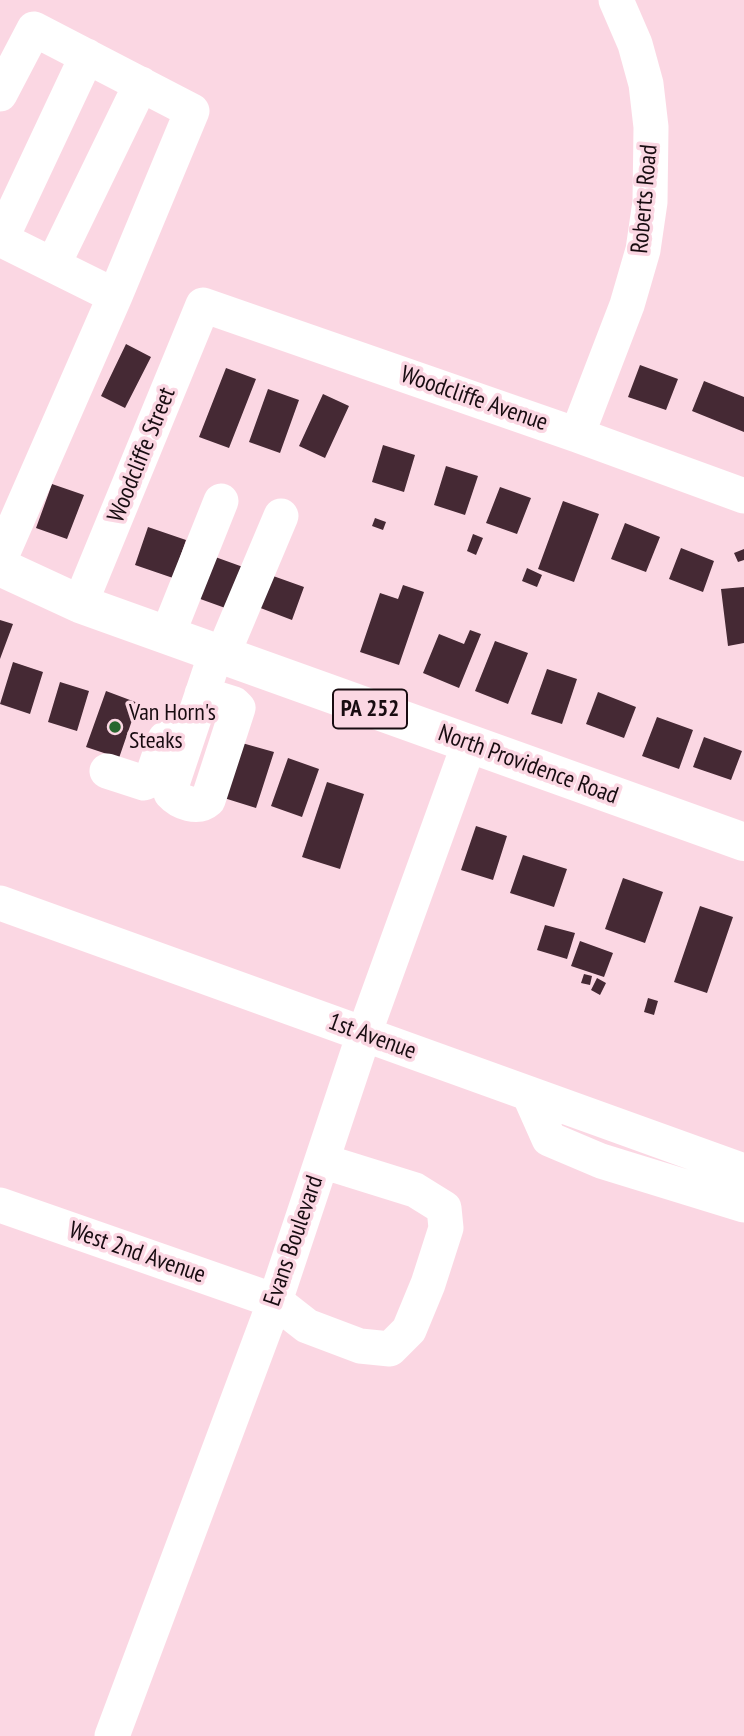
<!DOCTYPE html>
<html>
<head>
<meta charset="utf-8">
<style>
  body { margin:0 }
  canvas { display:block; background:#fbd7e3 }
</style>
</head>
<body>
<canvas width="744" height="1736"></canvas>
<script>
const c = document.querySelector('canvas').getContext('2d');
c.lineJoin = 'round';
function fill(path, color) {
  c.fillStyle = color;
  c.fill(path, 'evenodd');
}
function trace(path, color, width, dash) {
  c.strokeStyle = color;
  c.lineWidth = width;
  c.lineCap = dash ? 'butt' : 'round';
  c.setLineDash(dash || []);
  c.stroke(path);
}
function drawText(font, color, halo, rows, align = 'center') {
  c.font = font + ' "PT Sans Narrow",sans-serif';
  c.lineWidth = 7;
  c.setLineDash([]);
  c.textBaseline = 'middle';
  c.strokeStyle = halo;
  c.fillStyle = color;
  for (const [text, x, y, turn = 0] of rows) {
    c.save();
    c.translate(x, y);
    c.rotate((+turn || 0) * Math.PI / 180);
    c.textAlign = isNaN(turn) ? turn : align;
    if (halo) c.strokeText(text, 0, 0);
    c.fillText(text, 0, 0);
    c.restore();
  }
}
fill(new Path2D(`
  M126 344 151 357 125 408 101 396Z
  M640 365 678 379 666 410 628 397Z
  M226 368 256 379 229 448 199 437Z
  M704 381 744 397V432L692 411Z
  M268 389 299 400 280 453 249 442Z
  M323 394 349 406 325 458 299 446Z
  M383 445 415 455 404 492 372 482Z
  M446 466 478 476 465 515 434 505Z
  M52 484 84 495 67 539 36 528Z
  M500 487 531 498 517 534 486 523Z
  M563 501 599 514 574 582 538 569Z
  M375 518 386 522 383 530 372 526Z
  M625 523 660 537 646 572 611 559Z
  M148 527 186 540 173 578 135 565Z
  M473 534 483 538 476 555 467 551Z
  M681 548 714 561 703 592 669 579Z
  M744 549V560L738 562 734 553Z
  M207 554 243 567 228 609 192 596Z
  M527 568 542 575 537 587 522 581Z
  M262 572 304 587 292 620 250 604Z
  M403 585 424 592 399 665 360 652 380 593 398 599Z
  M744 587V643L728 646 721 589Z
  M0 620 13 624 0 659Z
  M470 630 481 634 459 688 423 673 439 634 464 644Z
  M495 641 528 653 508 704 475 691Z
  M13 662 43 672 30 714 0 704Z
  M547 669 577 679 562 724 531 714Z
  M60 682 89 691 77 731 48 722Z
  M106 691 138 703 119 758 86 747Z
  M598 692 636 707 624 738 586 724Z
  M657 717 693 730 679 769 642 756Z
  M704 737 742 751 731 780 693 767Z
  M242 743 274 752 256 808 224 798Z
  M288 758 319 769 302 817 271 806Z
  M327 782 364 794 340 869 302 857Z
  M476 826 507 836 493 880 461 870Z
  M523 855 567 869 554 907 510 893Z
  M623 878 663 892 645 943 605 929Z
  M700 906 733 917 707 993 674 982Z
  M545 925 575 933 567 959 537 950Z
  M580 941 613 953 604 977 571 966Z
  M584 974 592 976 590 985 581 983Z
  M597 978 606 983 600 995 591 990Z
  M648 998 658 1001 654 1015 644 1012Z`), '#452934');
trace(new Path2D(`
  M0 94 34 29 192 111 115 296 0 559
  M0 239 115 296
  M1 239 87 56
  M53 265 141 84
  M577 435 627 305 643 250 650 202 651 127 646 84 635 44 616 0
  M80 604 203 305 577 435 744 496
  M167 636 221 501
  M222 656 281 516
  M202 694 234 704 238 708 208 800C198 809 180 803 171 793V787L216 653
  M107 771 144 783 151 780 165 739
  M0 903 744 1171
  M529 1094 549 1139 601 1161 744 1205
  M0 1205 275 1301 307 1326 360 1346 390 1349 409 1330 428 1284 446 1228 444 1208 415 1190 322 1161
  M112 1736 275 1301 364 1034 469 744`), '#fff', 35);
trace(new Path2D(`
  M0 567 80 604 744 842`), '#fff', 38);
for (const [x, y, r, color] of [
  [115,727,7,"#28672f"]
]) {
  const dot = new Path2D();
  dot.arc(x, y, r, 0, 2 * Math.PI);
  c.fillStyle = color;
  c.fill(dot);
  trace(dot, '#fbd7e3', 2.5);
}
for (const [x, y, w] of [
  [370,709,74]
]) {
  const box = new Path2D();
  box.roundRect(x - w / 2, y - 19.5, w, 39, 5);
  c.fillStyle = '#fbd7e3';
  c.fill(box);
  trace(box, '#180c11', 2);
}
drawText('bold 23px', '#180c11', null, [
  ["PA 252",370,709]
]);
drawText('24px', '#180c11', '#fbd7e3', [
  ["Roberts Road",645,199,-85],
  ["Woodcliffe Avenue",474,399,19],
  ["Woodcliffe Street",142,455,-68],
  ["North Providence Road",528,765,20],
  ["1st Avenue",372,1037,20],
  ["Evans Boulevard",294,1241,-71],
  ["West 2nd Avenue",137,1253,19]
]);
drawText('24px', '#180c11', '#fbd7e3', [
  ["Van Horn's",129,713],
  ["Steaks",129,741]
], 'left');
</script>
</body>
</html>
